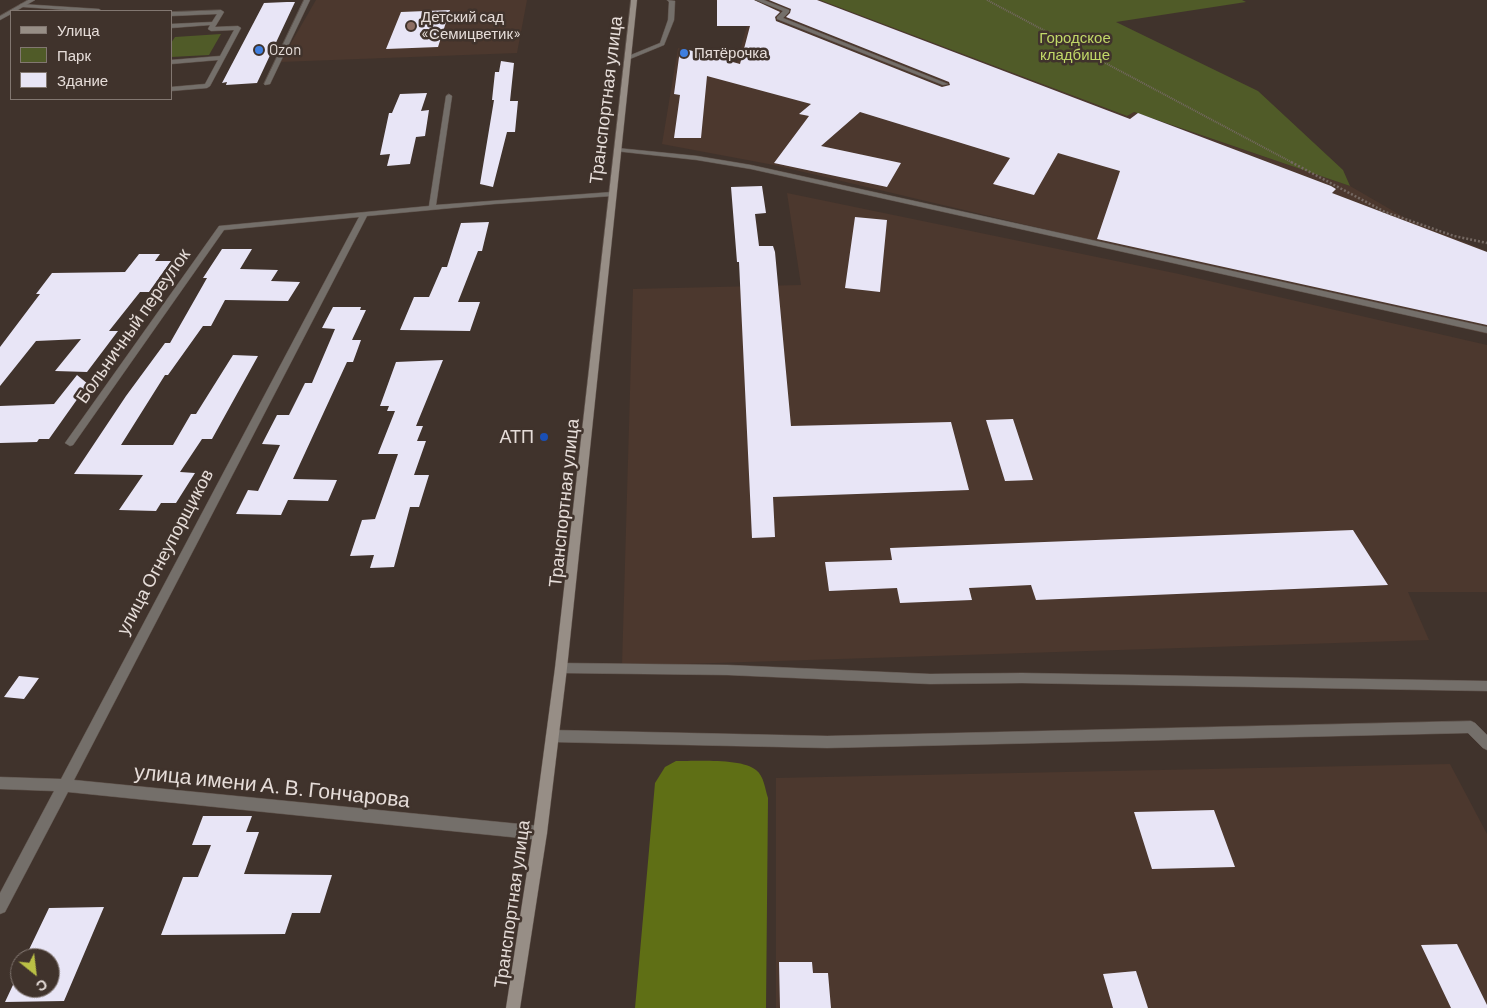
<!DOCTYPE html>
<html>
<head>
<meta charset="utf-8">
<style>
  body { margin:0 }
  #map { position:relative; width:1487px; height:1008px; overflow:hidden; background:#40332c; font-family:Barlow,sans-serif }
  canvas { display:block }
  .legend { position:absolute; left:10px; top:10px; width:162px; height:90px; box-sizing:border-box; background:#40332c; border:1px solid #827771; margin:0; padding:6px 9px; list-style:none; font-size:15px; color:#e6ddd9 }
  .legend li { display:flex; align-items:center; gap:10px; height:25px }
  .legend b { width:25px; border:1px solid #827771 }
  .north { position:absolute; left:10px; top:948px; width:50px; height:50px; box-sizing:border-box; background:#40332c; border:1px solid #827771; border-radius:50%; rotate:151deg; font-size:14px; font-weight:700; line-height:20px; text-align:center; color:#e6ddd9 }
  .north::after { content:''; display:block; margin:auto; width:18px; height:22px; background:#bac045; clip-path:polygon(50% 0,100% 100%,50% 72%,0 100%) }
</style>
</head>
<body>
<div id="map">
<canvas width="1487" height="1008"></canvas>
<ul class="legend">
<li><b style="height:6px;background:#978e86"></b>Улица</li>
<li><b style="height:14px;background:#505b28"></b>Парк</li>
<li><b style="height:14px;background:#e8e5f6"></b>Здание</li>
</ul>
<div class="north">С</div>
</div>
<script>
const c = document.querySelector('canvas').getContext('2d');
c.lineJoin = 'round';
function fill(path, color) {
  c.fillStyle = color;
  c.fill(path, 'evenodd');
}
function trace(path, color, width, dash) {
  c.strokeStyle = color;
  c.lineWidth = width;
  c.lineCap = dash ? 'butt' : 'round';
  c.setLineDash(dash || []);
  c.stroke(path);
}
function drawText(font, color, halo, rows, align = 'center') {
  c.font = font + ' Barlow,sans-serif';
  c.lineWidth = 5;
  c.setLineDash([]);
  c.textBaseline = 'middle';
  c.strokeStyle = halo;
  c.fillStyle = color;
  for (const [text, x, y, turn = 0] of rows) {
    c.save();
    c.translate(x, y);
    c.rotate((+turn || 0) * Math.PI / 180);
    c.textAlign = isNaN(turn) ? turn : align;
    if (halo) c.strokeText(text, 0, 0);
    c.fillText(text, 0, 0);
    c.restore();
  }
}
fill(new Path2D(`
  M316 0H527L517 53 280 62Z
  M715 0H820L1127 116 1133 112 1350 186 1407 219 1487 251V334L774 165 662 144 678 48 737 62 750 15Z
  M787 193 1179 274 1487 345V592H1408L1429 640 622 666 633 289 801 285Z
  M1450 764 1487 834V1008H776V778Z`), '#4c382e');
fill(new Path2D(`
  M820 0H1242L1246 2 1116 22 1258 91 1343 170 1350 186 1134 112 1127 116Z
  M221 34 209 55 171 57V43L175 37Z`), '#505b28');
fill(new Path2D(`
  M676 761C694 761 743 758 756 770 764 776 765 789 768 798L766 1008H635L655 783 665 767Z`), '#5f6f15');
fill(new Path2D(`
  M717 0H754L780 12 775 17 776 21 942 87 950 85 949 82 786 17 790 13 791 9 769 0H817L1130 119 1138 113 1331 186 1336 189 1332 193 1487 252V325L1097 239 1120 171 1058 153 1034 195 993 184 1010 158 860 112 821 146 901 163 887 187 774 163 809 116 799 114 811 104 707 76 701 138H674L680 95 674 94 680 50H689L740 64 750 26H717Z
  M287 2H295L257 83 226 85 227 82 222 83 264 3Z
  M450 10 438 47 386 49 401 12Z
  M501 61 514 63 510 101H518L515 132H507L493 187 480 184 494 100H492L495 72H499Z
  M427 93 421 111 429 110 425 136 416 137 410 164 387 166 390 154 380 155 389 113H392L400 94Z
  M762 186 766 213 755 214 759 246H773L775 252 791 426 951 422 969 490 773 497 775 537 752 538 739 262H737L731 187Z
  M855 217 887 220 880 292 845 288Z
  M489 222 482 251H478L458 302H480L470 331 400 330 414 297H429L442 267H447L461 223Z
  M222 249H252L240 269 278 270 271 281 300 282 288 301 225 300 211 326H203L168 375H165L121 445H173L191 414H196L233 355 258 356 212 439H202L180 472 195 473 176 503H161L156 511 119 510 143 475 74 474 126 396 165 343H170L207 278H203Z
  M139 254H160L155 261H171L149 292H140L109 331H118L87 372 55 371 81 339 36 341 0 386V347L40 294H36L52 273 125 272Z
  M333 307H361L360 310H366L352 340H361L353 362H347L293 479 337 480 328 501 288 500 281 515 236 514 248 490 258 491 280 445 262 444 277 415H289L305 383H312L335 329 322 328Z
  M443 360 416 426H423L417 441H426L414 475H429L419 507H410L394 567 370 568 374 555 350 556 362 520 375 519 398 454H378L395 411H387L389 406H380L396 362Z
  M77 375 88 384 49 439H39L37 442 0 443V406L54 404Z
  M1013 419 1033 480 1005 481 986 420Z
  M1353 530 1388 585 1036 600 1031 585 969 588 972 600 900 603 897 588 829 591 825 562 892 560 890 548Z
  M19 676 39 678 24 699 4 697Z
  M1214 810 1235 867 1152 869 1134 812Z
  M203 816H252L246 832H259L244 874 332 875 320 913H292L285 934 161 935 183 877H198L211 845H192Z
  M104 907 64 1001 5 1002 20 970V988H50V958H25L49 908Z
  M1457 944 1487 1005V1008H1451L1421 945Z
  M779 962H812L813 973H828L831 1008H780Z
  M1136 971 1148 1008H1113L1103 974Z`), '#e8e5f6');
const lane = new Path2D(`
  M304 0H310L270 84 265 85 264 84Z
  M667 0 675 1 674 20 664 45 630 59H626V57L660 43 668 20 669 2Z
  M756 0H764L789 10V12L783 18 948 84 943 85 777 19V17L783 11Z
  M21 4 99 9 102 11H82L23 7 20 5Z
  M221 10 224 12 215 27 238 26 241 28 210 86 207 88 171 91V87L205 84 218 60 171 64V60L220 56 234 30 211 31 208 29 210 25 171 28V24L212 22 217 14 171 16V12Z
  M561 663 728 665 930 674 1022 673 1487 681V691L1022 683 930 684 728 675 561 673 557 672 555 668 557 664Z
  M1471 721 1475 723 1487 735V750L1483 748 1468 733 827 748 552 742 548 740 546 736 548 732 552 730 827 736Z`);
const street = new Path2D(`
  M28 0H35L16 11H11V14L0 20V16Z
  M449 94 452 96 436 205 612 192 616 194 612 196 494 204 367 216 74 780 540 826 545 828 547 833 545 838 540 840 68 792 5 912 0 914V893L54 791 0 789V777L61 779 359 217 224 230 73 445 70 446 65 443 219 226 429 206 446 96Z
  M617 148 697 156 751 165 1487 327V333L751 169 697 160 615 151V149Z`);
const secondary = new Path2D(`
  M631 0H637L567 668 547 833 520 1008H506L533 833 555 668Z`);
trace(lane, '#5e524b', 1);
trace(street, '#5e524b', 1);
trace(secondary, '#5e524b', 1);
trace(new Path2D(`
  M987 0 1293 163`), '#756963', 2, [1, 1]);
trace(new Path2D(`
  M1291 162 1385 212 1454 236 1487 243`), '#756963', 2.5, [2, 2]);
fill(lane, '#746f6a');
fill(street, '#746f6a');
fill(secondary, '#978e86');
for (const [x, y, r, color] of [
  [411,26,5,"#8d6e63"],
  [259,50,5,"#3f7fe0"],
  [684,53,5,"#3f7fe0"],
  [544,437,5,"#1a4fb4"]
]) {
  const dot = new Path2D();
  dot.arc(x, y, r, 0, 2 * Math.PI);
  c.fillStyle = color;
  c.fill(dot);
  trace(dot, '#40332c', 2);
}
drawText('15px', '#e6ddd9', '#40332c', [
  ["Детский сад",421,17],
  ["«Семицветик»",421,34],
  ["Ozon",269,50],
  ["Пятёрочка",694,53]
], 'left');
drawText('15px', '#c1d868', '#40332c', [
  ["Городское",1075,38],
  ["кладбище",1075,55]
]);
drawText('18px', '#e6ddd9', '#40332c', [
  ["Транспортная улица",606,100,-83],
  ["Больничный переулок",133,326,-55],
  ["Транспортная улица",564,503,-84],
  ["улица Огнеупорщиков",165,552,-62],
  ["Транспортная улица",512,904,-82]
]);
drawText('18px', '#e6ddd9', '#40332c', [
  ["АТП",534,437]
], 'right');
drawText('21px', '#e6ddd9', '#40332c', [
  ["улица имени А. В. Гончарова",272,786,6]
]);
</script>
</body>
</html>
